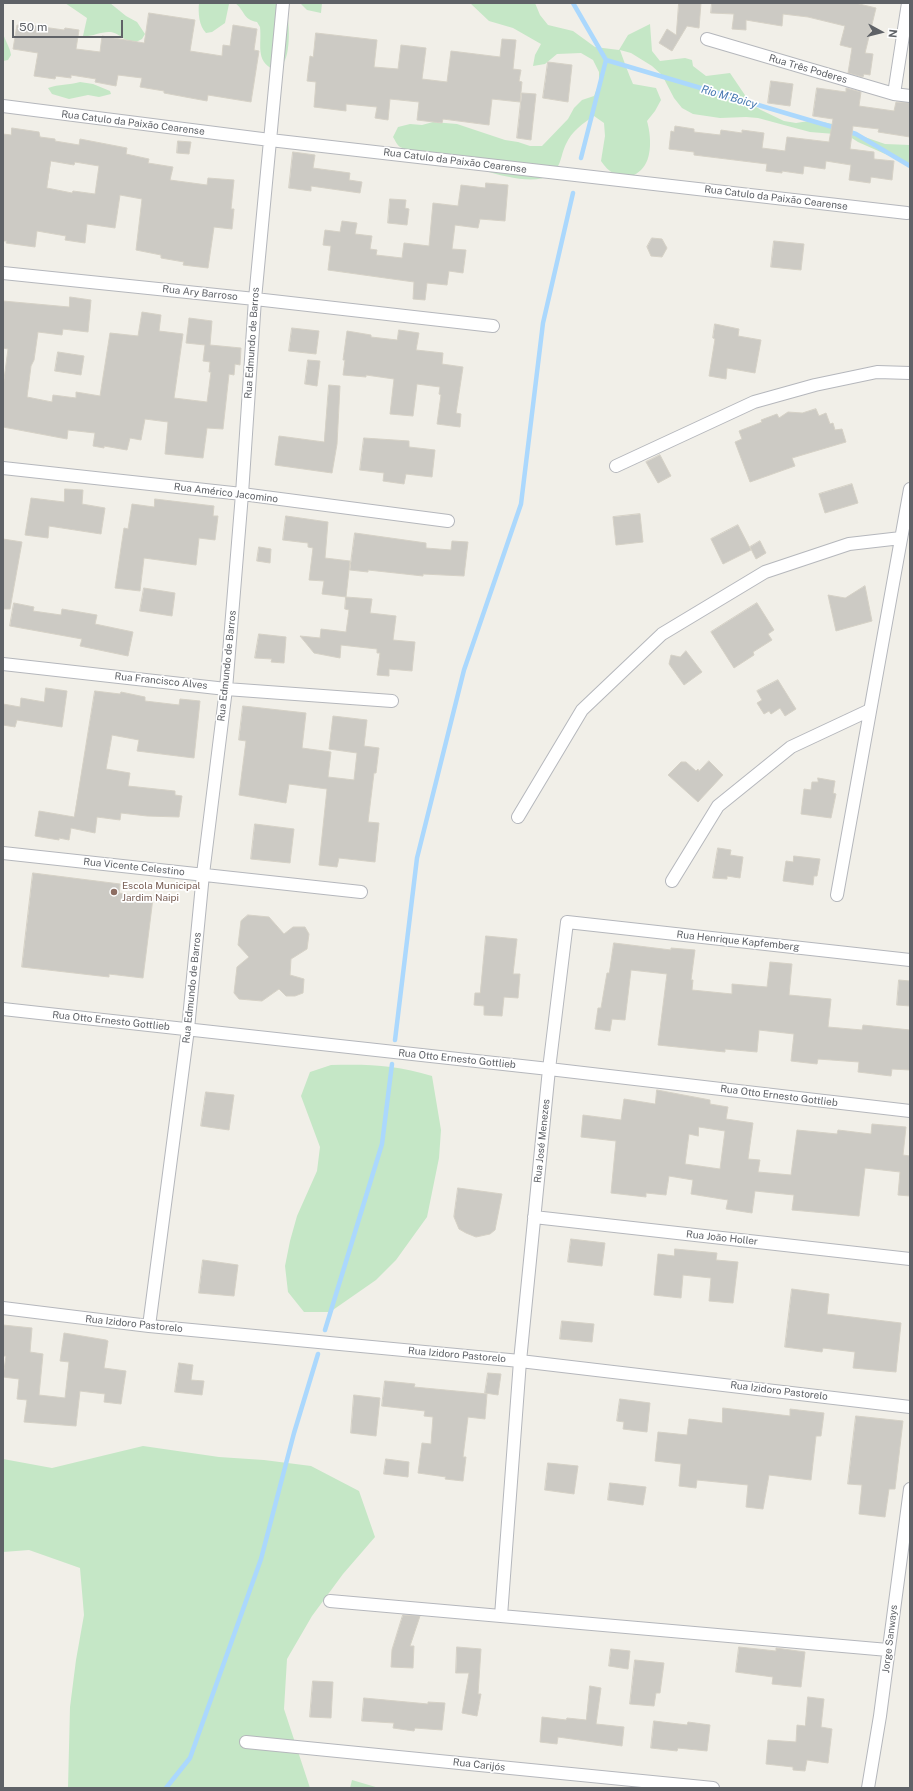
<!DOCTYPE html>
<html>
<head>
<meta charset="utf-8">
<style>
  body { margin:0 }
  #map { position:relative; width:913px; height:1791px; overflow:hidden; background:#f1efe8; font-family:"Public Sans",sans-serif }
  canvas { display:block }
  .frame { position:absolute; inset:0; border:4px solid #5f6267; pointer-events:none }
  .north { position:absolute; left:861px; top:12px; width:40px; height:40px; -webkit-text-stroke:3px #fff; paint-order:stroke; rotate:97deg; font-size:11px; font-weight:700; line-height:16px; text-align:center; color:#5f6267 }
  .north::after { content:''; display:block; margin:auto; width:14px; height:18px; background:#5f6267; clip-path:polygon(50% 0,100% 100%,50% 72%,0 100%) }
  .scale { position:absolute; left:12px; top:20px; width:111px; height:18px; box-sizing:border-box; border:2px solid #5f6267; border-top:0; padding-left:5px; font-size:12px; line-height:14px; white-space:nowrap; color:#5f6267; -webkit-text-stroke:3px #fff; paint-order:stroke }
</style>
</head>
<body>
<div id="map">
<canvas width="913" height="1791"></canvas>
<div class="frame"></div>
<div class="north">N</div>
<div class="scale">50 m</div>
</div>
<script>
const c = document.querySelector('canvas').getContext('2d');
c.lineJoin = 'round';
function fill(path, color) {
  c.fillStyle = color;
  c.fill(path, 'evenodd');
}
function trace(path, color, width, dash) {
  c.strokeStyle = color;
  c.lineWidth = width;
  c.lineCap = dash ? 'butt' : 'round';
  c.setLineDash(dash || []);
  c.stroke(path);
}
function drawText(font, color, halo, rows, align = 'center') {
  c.font = font + ' "Public Sans",sans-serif';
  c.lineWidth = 3.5;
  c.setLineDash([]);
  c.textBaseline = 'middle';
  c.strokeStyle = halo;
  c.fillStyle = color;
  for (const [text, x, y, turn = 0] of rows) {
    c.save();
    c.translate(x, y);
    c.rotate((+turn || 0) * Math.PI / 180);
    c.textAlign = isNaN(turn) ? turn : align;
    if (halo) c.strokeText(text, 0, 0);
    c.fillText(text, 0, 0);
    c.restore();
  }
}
fill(new Path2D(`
  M65 3H110L126 16 137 22 145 34 142 39 136 42C122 41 121 34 111 32 101 31 92 37 83 36L87 18Z
  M199 3H235L229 4 225 23 212 32 206 33C199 26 198 13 199 3Z
  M235 3H284C290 15 291 51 284 62 281 66 278 67 273 69 255 61 262 43 260 27L257 22C243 20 244 9 235 3Z
  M300 3H322L321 13 307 10Z
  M470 3H535L540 15 548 25 573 31 595 47 619 50 628 35 650 24 652 51 660 61 685 58 692 60 693 66 706 76 730 73 751 104 761 110 784 121 796 123 809 121 823 122 846 127 856 134 885 144 910 145V165L858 142 847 135 810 132 758 118 746 117 720 118 693 114 682 108 674 98 662 75 652 66 631 53 620 50C624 61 628 73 633 84L656 88 661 100 655 111 647 121C651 135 653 159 641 170 638 173 634 175 630 177 616 176 609 173 601 161L605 136 604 123 594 116C583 123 571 132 566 144 560 156 562 167 550 175 527 190 464 163 439 156 428 153 409 152 400 147 397 145 395 140 393 137L398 127 410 124 422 125 433 122 457 124 505 140 518 142 530 146H542L568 119 574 108 582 100 594 96 599 83V72L593 60 581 53 557 54 545 64 533 66 535 55 541 44 513 28 489 21Z
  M3 33C5 41 10 47 11 55L8 60 3 61Z
  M80 82 93 84 110 91 111 94 99 97 88 95 69 99 52 94 48 88C59 84 69 85 80 82Z
  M331 1065C369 1064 396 1065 432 1076L441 1130 439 1158 427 1217 396 1260 376 1280 330 1312H304L288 1292 285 1266 290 1241 297 1216 317 1171 320 1147 301 1096 310 1072Z
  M143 1446 219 1457 264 1460 311 1466 359 1491 375 1537 343 1574 312 1616 287 1659 284 1709 310 1788H68L70 1707 76 1660 84 1615 80 1568 29 1550 3 1552V1459L52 1468Z
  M352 1780 379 1788H350Z`), '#c5e7c6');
trace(new Path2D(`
  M573 3 606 60 836 128
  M847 131 856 134 910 166
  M581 158 606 60
  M395 1040 417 858 464 670 521 504 543 323 573 193
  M325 1330 382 1144 392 1064
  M166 1788 190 1758 261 1559 294 1433 318 1354`), '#abd8fd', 4.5);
const building = new Path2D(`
  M679 3H701L699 28 687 26 672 51 659 43 667 29 676 35Z
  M712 3H855L876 8 865 53 873 54 870 75 864 74 863 77 848 73 852 48 840 45 845 26 808 17 783 14 782 26 746 20V30L732 29 734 14 711 13Z
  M149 13 195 20 190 51 222 56 223 45 230 46 233 25 257 29 254 50 259 51 251 102 208 95 207 101 164 93V91L140 87 142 78 118 75 116 86 95 82 96 79 71 75V78L56 76 55 79 34 76 38 53 13 49 17 25 29 27V25L64 30 65 28 79 30 76 49 100 52 102 36 144 43Z
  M316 33 377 40 374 67 398 69 401 45 426 48 422 79 447 82 451 51 500 57 502 39 516 40 513 69 521 70 519 81 522 82 520 102 492 99 489 125 443 119 442 123 417 120 419 102 390 99 388 120 375 118 377 107 346 104V111L314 107 316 82 307 81 310 56 313 57Z
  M548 62 572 65 568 102 543 98Z
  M771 81 793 84 790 106 768 103Z
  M817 88 846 92V88L861 92 859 106 894 111 896 102 910 103V137L878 132 879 129 853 126 850 149 874 152V159L894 161 892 180 871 177 870 183 849 180 851 165 826 161 825 169 804 166 803 174 782 171V173L766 171 767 164 694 155V152L669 149 671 131 674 132 675 126 694 129V132L720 135 721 130 742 133V130L764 133 762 148 785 151 787 137 829 142 833 119 813 116Z
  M522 93 536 94 531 140 517 138Z
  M12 128 39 132 40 137 55 139V141L79 145 80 139 127 148 126 154 149 159 148 163 173 167 170 180 207 185 208 178 234 180 231 209H234L232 229 214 227 208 268 183 265 184 262 161 258V255L136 250 142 199 120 195 115 228 87 224 85 243 65 240 66 236 37 231 35 247 6 243 7 241H3V134L11 135ZM51 161 74 165 75 162 99 166 95 194 73 191 72 193 47 188Z
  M178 141 191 142 189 154 177 153Z
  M293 152 315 155 313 168 350 173 349 180 362 182 360 193 311 186V191L289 188Z
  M486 183 508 185 505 221 480 219 478 228 455 225 452 249 466 250 463 273 449 271 447 285 427 283 425 300 413 299 414 282 328 270 331 246 323 245 325 230 340 232 342 221 357 223 355 234 372 236 370 249 377 250 376 255 402 258 404 243 429 246 433 203 458 206 461 185 485 188Z
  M390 199 406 200 405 208 409 209 407 225 388 223Z
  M652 238 662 239 667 248 662 257 651 256 647 247Z
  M774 241 804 244 801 270 771 267Z
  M70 297 91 300 88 332 63 329 62 335 38 332 34 360 31 366 27 397 52 402 53 395 76 398V392L100 396 110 333 138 336 142 312 161 315 159 331 183 334 174 398 207 402 211 372H209L210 362 203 361 205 345 186 343 189 318 212 321 210 345 241 348 240 365 235 364 234 375 229 374 223 429 207 428 203 458 165 454 168 422 145 419 141 440 130 438 127 450 104 446V448L93 446 95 433 68 430 67 439 3 427V387L8 349 3 348V301L69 307Z
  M715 324 739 329 738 336 761 340 755 373 727 368 726 379 709 376 715 339 713 338Z
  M292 328 319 331 316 354 289 351Z
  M399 330 419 333 416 350 443 353 442 364 463 367 456 413 461 414 460 427 437 424 441 395 439 394 440 387 417 384 413 416 390 414 394 379 366 375V377L343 375 345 360H343L347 331 371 335V337L397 340Z
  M58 352 84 356 81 375 55 371Z
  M308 360 320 361 317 386 305 384Z
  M329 385 340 386 337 444 332 473 275 465 279 436 324 442Z
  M816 409 819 416 826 413 830 424 833 423 835 430 842 429 846 442 792 458 795 466 750 482 735 442 742 439 739 431 762 422 761 420 777 414 779 418 788 412 802 413Z
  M364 438 409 441V447L435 450 432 477 406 474 404 484 383 481 384 473 360 470Z
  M660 455 671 476 658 483 646 462Z
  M852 484 858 503 825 513 819 494Z
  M65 489 83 490 82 504 105 508 101 534 49 526 48 538 25 535 31 498 64 502Z
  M155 499 214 506 213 516H218L215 540 199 538 196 565 144 558 140 591 115 588 124 528 128 529 132 504 154 507Z
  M640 514 643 542 616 545 613 517Z
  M286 516 328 522 325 558 350 561 346 597 322 594 324 581 309 580 313 548 308 547V543L283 540Z
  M738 525 751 550 723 564 711 539Z
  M355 533 426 543V548L451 550 452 541 468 542 464 576 423 574V576L368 570V572L350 570Z
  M3 539 22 542 10 609H3Z
  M760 541 766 553 756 559 750 547Z
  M259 547 271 549 270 563 257 561Z
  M865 586 872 621 836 631 828 595 845 598Z
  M144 588 175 593 172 616 140 611Z
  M346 597 372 599 370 613 396 616 393 640 415 642 412 671 389 669V676L377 675 380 653H377V649L341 645 340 658 314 653 300 636 320 638 321 629 346 632 349 610 345 609Z
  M14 603 34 607 33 611 61 615 62 609 97 615 95 624 133 632 128 656 80 646 82 639 10 626Z
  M757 603 774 630 768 634 772 640 753 652 754 655 734 668 711 632Z
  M259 634 286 637 284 663 271 662 272 659 255 658Z
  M686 651 702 672 684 685 669 664 671 655 680 657Z
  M778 680 796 709 785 716 780 708 771 714 769 711 764 714 757 703 762 700 757 691Z
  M46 688 67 691 62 727 17 720 15 727 3 725V704L20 707 21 698 44 702Z
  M95 691 120 694 121 692 145 697V701L179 705 180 699 200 701 194 758 137 751 139 740 112 735 106 769 130 773 128 786 175 791V795L182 796 179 817 147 816 121 813 120 820 97 817 95 833 71 828 69 840 59 838V840L35 836 39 811 74 817Z
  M243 706 306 713 302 748 331 752 328 777 354 780 357 753 329 749 333 716 367 720 364 746 379 748 376 773H374L368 822 379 823 375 862 339 858 337 867 319 865 327 789 289 784 286 803 239 795 246 741 239 740Z
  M709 761 723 775 698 802 668 775 681 762H686L696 771 698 769 699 771Z
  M818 778 835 781 833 793 836 794 831 818 801 814 804 789 811 790 812 782H818Z
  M255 824 294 829 290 863 251 859Z
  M718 848 731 850 730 855 743 857 740 878 727 876V879L713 878Z
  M794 856 820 859 817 876H814L813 885 783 881 786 861 793 862Z
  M33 873 120 884 119 893 153 898 143 978 109 974V977L22 967Z
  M248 915 269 917 284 934 293 927H305L309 934 307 949 291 959 290 975 304 979 303 993 295 996H286L279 989 262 1001 239 999 234 993 237 967 249 957 238 945 241 921Z
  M486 936 517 939 513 974H520L518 998 504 997 502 1016 484 1015V1006L474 1005 475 993H480Z
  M614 943 671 950V948L695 950 691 980H693L692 990 732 994V984L767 987 770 962 792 964 789 995 831 999 828 1027 862 1030 863 1025 910 1030V1070L892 1069 891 1076 858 1072 859 1062 818 1059 817 1064 791 1061 794 1034 759 1030 757 1052 725 1049V1052L658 1045 667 974 631 970 625 1020 612 1019 610 1031 595 1029 598 1008H601L607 973H609Z
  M899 980 910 981V1006L897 1005Z
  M657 1090 710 1100V1104L728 1107 726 1119 753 1123 748 1159 760 1160 758 1172 791 1175 797 1130 837 1134 838 1130 871 1134 872 1124 906 1127 903 1155 910 1156V1196L898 1195 900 1172 865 1168 859 1216 792 1210 794 1195 755 1191 752 1213 726 1209 728 1200 691 1194 693 1180 669 1176 666 1195 646 1193V1197L611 1193 616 1141 581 1137 583 1115 621 1120 624 1099 655 1104ZM699 1127 725 1131 720 1169 685 1164 689 1134 698 1136Z
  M206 1092 234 1095 229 1130 201 1126Z
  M458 1188 502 1194 495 1230 490 1234 476 1237 466 1233 459 1229 454 1217Z
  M571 1239 605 1243 602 1266 568 1262Z
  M675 1249 717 1253 716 1260 738 1262 733 1303 709 1301 711 1278 683 1275 681 1298 654 1295 658 1254 674 1256Z
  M203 1260 238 1265 234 1296 199 1293Z
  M792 1289 829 1294 827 1314 901 1323 896 1372 853 1368 855 1352 823 1348 822 1352 785 1347Z
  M562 1321 594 1324 592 1342 560 1339Z
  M3 1325 32 1328 30 1352 43 1354 39 1395 65 1398 69 1362 60 1361 64 1333 106 1340 108 1341 104 1368 126 1371 121 1404 104 1402 105 1394 80 1391 76 1426 24 1422 27 1400 17 1399 19 1379 3 1377 6 1356H3Z
  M179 1363 193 1365 191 1380 204 1381 202 1395 175 1392Z
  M488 1373 501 1374 498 1395 485 1393Z
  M385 1381 415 1384 414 1387 487 1394 485 1419 468 1417 463 1457H466L463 1481 445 1479 446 1477 418 1473 422 1443 431 1444 433 1417 424 1416 425 1411 382 1406Z
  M354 1395 380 1398 376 1436 351 1433Z
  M620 1399 650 1403 647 1432 623 1429 624 1422 617 1421Z
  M723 1408 790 1416V1409L824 1413 821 1436H816L811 1480 769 1475 763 1509 746 1507 748 1485 697 1480 696 1488 679 1486 681 1464 655 1461 658 1432 687 1435 689 1419 722 1423Z
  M856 1416 903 1421 895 1489H889L885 1517 859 1514 862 1485 848 1484Z
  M386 1459 409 1462 408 1477 384 1474Z
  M548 1463 578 1466 574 1494 545 1490Z
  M610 1483 646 1487 643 1505 608 1500Z
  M403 1615 420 1616 410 1646H414L413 1668 391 1667 392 1650Z
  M457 1647 481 1649 478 1694H481L477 1716 462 1713 469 1673H456Z
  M739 1647 776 1651V1648L805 1652 801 1687 772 1684 773 1677 736 1672Z
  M611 1649 630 1651 628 1669 609 1666Z
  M635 1660 664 1663 660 1693H656L654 1706 630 1704Z
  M313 1681 333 1682 331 1718 310 1717Z
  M590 1686 601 1688 596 1724 624 1727 622 1746 558 1737 557 1744 540 1742 542 1717 566 1720 567 1718 586 1720Z
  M808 1697 824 1699 821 1727 832 1729 828 1763 807 1760 805 1771 793 1770V1767L766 1764 768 1740 796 1742 797 1725 805 1726Z
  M364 1698 428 1704V1702L445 1703 442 1730 415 1728 414 1731 393 1728 394 1723 362 1721Z
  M654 1721 687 1725 688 1722 710 1725 707 1751 678 1748 677 1751 651 1748Z`);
fill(building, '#cccac4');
trace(building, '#d5d1c6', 1);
const street = new Path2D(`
  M707 39 894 94 910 96
  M894 94 908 3
  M3 106 270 140 907 213
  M3 273 255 299 493 326
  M616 466 754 402 815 385 877 372 910 373
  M3 468 242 494 448 521
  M3 664 226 689 392 701
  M518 817 582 710 662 634 765 572 849 544 901 538
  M3 853 361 892
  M672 881 718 806 791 747 870 710
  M837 895 910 489
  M3 1009 549 1069 910 1111
  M534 1217 910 1259
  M3 1308 149 1326 520 1361 910 1407
  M149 1326 188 1029 203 874 226 689 242 494 255 299 283 3
  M330 1601 888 1650
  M501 1616 520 1361 549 1069 567 922 910 960
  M246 1742 713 1788
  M868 1788 880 1716 910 1489`);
trace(street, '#b5b7bc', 14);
trace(street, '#fff', 12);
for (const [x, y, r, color] of [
  [114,892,4,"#8d6e63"]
]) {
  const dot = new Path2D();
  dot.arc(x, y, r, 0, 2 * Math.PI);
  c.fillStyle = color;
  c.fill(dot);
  trace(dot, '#fff', 1.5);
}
drawText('10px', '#5f6267', '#fff', [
  ["Rua Três Poderes",808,69,16],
  ["Rua Catulo da Paixão Cearense",133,123,7],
  ["Rua Catulo da Paixão Cearense",455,161,7],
  ["Rua Catulo da Paixão Cearense",776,198,7],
  ["Rua Ary Barroso",200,293,6],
  ["Rua Edmundo de Barros",252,343,-86],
  ["Rua Américo Jacomino",226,493,7],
  ["Rua Edmundo de Barros",227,666,-84],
  ["Rua Francisco Alves",161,681,6],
  ["Rua Vicente Celestino",134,867,6],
  ["Rua Henrique Kapfemberg",738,941,6],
  ["Rua Edmundo de Barros",192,988,-84],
  ["Rua Otto Ernesto Gottlieb",111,1021,6],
  ["Rua Otto Ernesto Gottlieb",457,1059,6],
  ["Rua Otto Ernesto Gottlieb",779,1096,7],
  ["Rua José Menezes",542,1141,-84],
  ["Rua João Holler",722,1238,6],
  ["Rua Izidoro Pastorelo",134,1324,6],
  ["Rua Izidoro Pastorelo",457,1355,5],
  ["Rua Izidoro Pastorelo",779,1391,7],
  ["Jorge Sanways",890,1639,-83],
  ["Rua Carijós",479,1765,6]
]);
drawText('10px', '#785e54', '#fff', [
  ["Escola Municipal",122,886],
  ["Jardim Naipi",122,898]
], 'left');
drawText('italic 11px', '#4678b1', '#fff', [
  ["Rio M'Boicy",729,97,16]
]);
</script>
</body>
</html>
